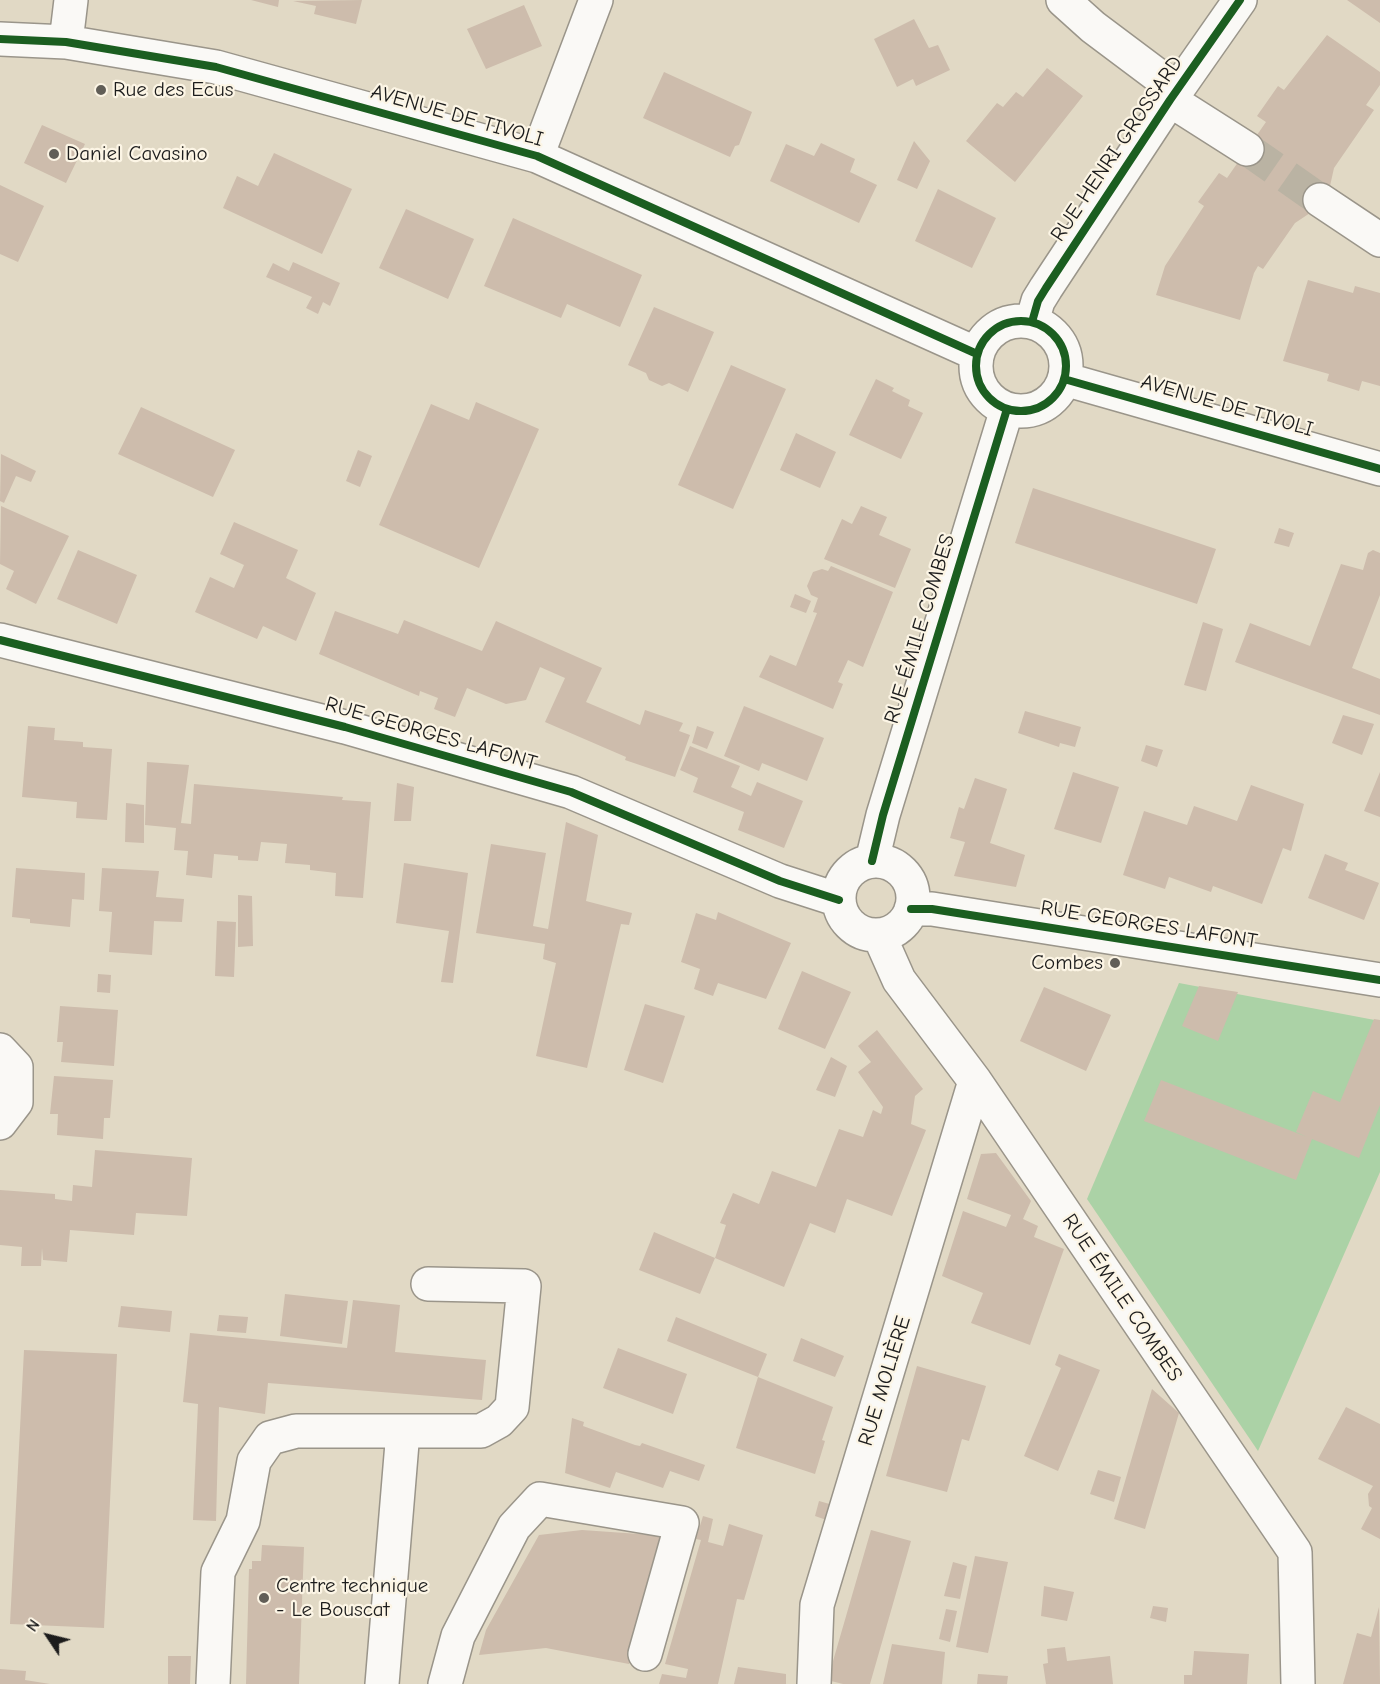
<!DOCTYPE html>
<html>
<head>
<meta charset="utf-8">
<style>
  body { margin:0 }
  #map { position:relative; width:1380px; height:1684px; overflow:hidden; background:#e1d9c5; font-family:"Comic Neue",sans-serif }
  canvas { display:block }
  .north { position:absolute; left:18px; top:1606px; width:60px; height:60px; -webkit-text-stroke:4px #fcf5e5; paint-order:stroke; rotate:305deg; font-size:16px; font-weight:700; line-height:24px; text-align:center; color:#1c1c1c }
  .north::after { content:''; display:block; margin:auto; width:21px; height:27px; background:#1c1c1c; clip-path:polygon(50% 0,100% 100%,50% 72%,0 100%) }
</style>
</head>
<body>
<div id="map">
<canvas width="1380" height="1684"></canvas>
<div class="north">N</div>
</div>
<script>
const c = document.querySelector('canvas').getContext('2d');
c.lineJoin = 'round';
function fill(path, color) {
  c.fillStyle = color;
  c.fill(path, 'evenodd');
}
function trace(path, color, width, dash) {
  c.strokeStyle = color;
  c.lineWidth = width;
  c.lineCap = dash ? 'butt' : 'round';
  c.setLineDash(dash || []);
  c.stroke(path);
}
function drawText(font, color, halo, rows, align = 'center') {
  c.font = font + ' "Comic Neue",sans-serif';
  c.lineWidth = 4.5;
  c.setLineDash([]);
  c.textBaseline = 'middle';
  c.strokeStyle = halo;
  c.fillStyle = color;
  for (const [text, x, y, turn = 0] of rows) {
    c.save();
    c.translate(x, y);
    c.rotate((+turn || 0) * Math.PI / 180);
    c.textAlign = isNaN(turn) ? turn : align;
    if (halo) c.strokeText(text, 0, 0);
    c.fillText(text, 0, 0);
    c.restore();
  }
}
fill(new Path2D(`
  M1179 983 1380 1021V1172L1258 1451 1087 1199Z`), '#abd2a6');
fill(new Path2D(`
  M251 0H279L278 7Z
  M362 0 356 24 314 14 316 6 293 1Z
  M1347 0H1380V23Z
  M524 5 542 46 486 69 467 29Z
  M914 19 929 48 938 45 950 70 916 86 913 79 897 87 874 39Z
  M1327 35 1380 72V85L1366 105 1374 110 1334 168 1330 186 1310 213 1295 223 1263 269 1258 266 1254 273 1240 320 1156 295 1165 266 1204 206 1198 202 1219 173 1227 178 1266 122 1257 116 1278 86 1284 90Z
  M1047 68 1083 96 1015 182 966 141 997 103 1003 107 1016 92 1023 97Z
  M664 72 752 112 739 145 735 146 730 157 643 118Z
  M42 125 85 144 66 183 24 163Z
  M914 141 930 161 917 189 897 180Z
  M821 143 855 159 850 172 877 185 859 223 770 181 786 144 814 156Z
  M274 153 352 189 322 254 223 208 237 176 258 186Z
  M0 185 44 206 18 262 0 254Z
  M938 189 996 218 972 268 915 241Z
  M406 209 474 239 448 299 379 268Z
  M513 218 642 275 620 327 567 304 561 318 484 286Z
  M293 262 340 283 330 306 323 302 318 314 306 308 312 297 266 277 273 263 289 271Z
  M1308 280 1353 293 1355 286 1380 293V386L1362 381 1359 391 1327 381 1329 374 1283 361Z
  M654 307 714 332 688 392 669 383 662 386 649 380 646 373 628 365Z
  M731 365 786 389 733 509 678 485Z
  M876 379 894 388 892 391 910 400 908 406 923 413 901 459 849 435Z
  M476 402 539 429 479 568 379 525 431 404 469 420Z
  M141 407 235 450 213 497 118 454Z
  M796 433 836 452 820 488 780 470Z
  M358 450 372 456 360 487 346 481Z
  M1 454 36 471 31 482 16 476 4 503 0 501Z
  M1033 488 1216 549 1197 604 1015 543Z
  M1 506 69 536 36 604 6 589 14 571 0 564Z
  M861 506 887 517 879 535 911 549 895 588 824 559 842 519 852 524Z
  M234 522 298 550 286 578 316 593 296 641 263 626 257 639 195 612 210 577 234 588 244 565 220 554Z
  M1279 528 1294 533 1289 547 1274 543Z
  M78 550 137 575 117 624 57 599Z
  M1373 550 1380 553V595L1352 668 1380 679V715L1235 662 1250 623 1310 646 1341 564 1363 570 1368 553Z
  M831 566 893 592 863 667 848 660 838 682 843 684 833 709 759 677 770 655 796 666 817 613 813 612 818 598 811 595 807 586 813 572 822 569 828 571Z
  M795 594 811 601 806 613 790 607Z
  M335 611 398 634 404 620 482 651 496 621 602 668 586 702 640 725 645 710 683 723 679 731 690 735 675 777 625 760 626 757 545 722 565 678 540 667 526 700 506 704 467 688 455 717 434 709 438 698 420 691 419 696 319 654Z
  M1203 622 1223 629 1206 691 1184 685Z
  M744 706 824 738 807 781 762 763 759 771 724 756Z
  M1025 711 1081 727 1075 747 1060 743 1059 747 1018 733Z
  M1343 715 1374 724 1362 755 1332 743Z
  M28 726 55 728 54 740 83 742V747L112 749 107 820 76 818 77 802 22 797Z
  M697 726 714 732 707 749 692 743Z
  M1146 745 1163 750 1157 767 1141 761Z
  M690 746 740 766 731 787 751 796 757 782 803 801 784 848 738 830 744 812 693 792 698 778 680 770Z
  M147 762 189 765 181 823 191 824 194 784 343 797 342 800 371 802 363 898 335 896 336 873 310 870V865L285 863 287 844 261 842 258 861 238 860V856L214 854 212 878 186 875 188 851 174 850 176 828 145 825Z
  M1073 772 1119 787 1101 843 1054 829Z
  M1380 772V817L1364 811Z
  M975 778 1007 789 990 843 1025 855 1016 887 954 876 965 842 950 838 959 807 964 809Z
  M397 783 414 787 411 821H394Z
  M1251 785 1304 804 1291 851 1283 848 1262 904 1213 886 1211 892 1169 877 1165 889 1123 875 1144 811 1187 825 1194 806 1237 821Z
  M126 803 144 805V843L125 842Z
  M566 822 598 835 586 901 632 913 629 925 621 924 587 1068 536 1056 556 963 543 959 545 944 476 933 491 844 546 853 533 926 548 929Z
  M1325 854 1348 863 1345 870 1379 883 1364 920 1308 898Z
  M404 863 468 873 453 983 441 982 449 931 396 923Z
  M16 868 85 873 84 900 72 899 70 927 30 923V919L12 917Z
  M102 868 159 871 156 897 184 899 182 922 154 921 152 955 109 952 112 912 99 911Z
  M238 895 252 896 253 946 238 947Z
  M718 912 791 943 766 999 718 983 713 996 694 989 700 969 681 962 696 913 716 920Z
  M217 921 236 922 234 977 215 976Z
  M802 971 851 992 825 1049 778 1029Z
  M98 974 111 975 110 993 97 992Z
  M1199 986 1238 992 1218 1041 1182 1026Z
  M1044 987 1111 1015 1086 1071 1020 1041Z
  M645 1004 685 1016 663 1083 624 1070Z
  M60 1006 118 1010 114 1066 61 1062 63 1042H57Z
  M1374 1019 1380 1020V1105L1359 1158 1312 1139 1296 1180 1144 1121 1161 1080 1307 1137 1296 1132 1313 1091 1340 1102Z
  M877 1030 923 1089 915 1096 911 1124 926 1130 892 1216 847 1199 835 1233 810 1223 784 1287 715 1258 726 1225 720 1223 733 1193 759 1204 772 1171 816 1187 839 1129 863 1137 873 1110 881 1114 883 1107 858 1072 871 1062 858 1046Z
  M831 1057 847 1066 835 1097 816 1090Z
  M54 1076 113 1080 110 1118H104L103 1139 57 1135 58 1114H50Z
  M95 1150 192 1158 187 1216 136 1213 134 1235 70 1230 67 1262 43 1260 42 1248 41 1266H21L22 1247 0 1245V1190L55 1194V1199L72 1201 73 1185 92 1187Z
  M996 1153 1031 1201 1023 1219 1038 1226 1034 1237 1064 1249 1030 1345 971 1323 983 1293 942 1276 963 1211 1006 1227 1011 1215 967 1199 981 1154Z
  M654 1232 715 1258 700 1294 639 1270Z
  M285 1294 348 1301 342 1344 280 1336Z
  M353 1300 400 1305 395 1352 486 1360 482 1400 268 1383 265 1414 219 1407 216 1521 193 1520 198 1404 183 1402 190 1333 347 1348Z
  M121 1306 172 1311 170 1332 118 1327Z
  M219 1315 248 1317 246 1333 217 1331Z
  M676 1317 767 1354 758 1377 667 1341Z
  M801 1338 844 1356 835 1377 793 1361Z
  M618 1348 687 1374 673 1414 603 1388Z
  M24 1350 117 1354 104 1628 10 1624Z
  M1059 1354 1100 1370 1058 1471 1024 1456 1061 1368 1055 1365Z
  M917 1366 986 1386 969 1441 962 1439 947 1492 886 1476Z
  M758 1377 833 1407 822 1440 825 1441 815 1474 736 1448Z
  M1152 1389 1179 1413 1145 1529 1114 1519Z
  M1346 1407 1380 1424V1539L1361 1529 1372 1508 1369 1506 1368 1494 1373 1486 1318 1459Z
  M572 1418 584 1422 583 1426 635 1445 640 1446 642 1443 705 1465 699 1481 670 1471 663 1488 616 1472 610 1488 565 1473Z
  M1098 1470 1121 1477 1114 1502 1090 1494Z
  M819 1501 840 1507 835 1523 815 1516Z
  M703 1516 713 1519 708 1542 723 1546 729 1524 763 1535 744 1600 737 1599 718 1684H659L662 1674 686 1678 688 1669 665 1664 701 1540 696 1539Z
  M582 1530 668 1536 629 1664 546 1648 479 1655 486 1630 539 1535Z
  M871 1530 911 1541 870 1684H843L831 1681V1668Z
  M262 1545 304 1547 299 1684H246L249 1569H252V1561H261Z
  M975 1556 1008 1562 988 1653 956 1647Z
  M953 1562 967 1566 960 1599 944 1596Z
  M1044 1586 1074 1592 1067 1621 1041 1616Z
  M1153 1606 1168 1608 1166 1622 1150 1618Z
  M1379 1607 1380 1684H1343L1357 1633 1371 1637Z
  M946 1609 957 1611 950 1642 939 1639Z
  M892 1644 945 1652 942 1684H883Z
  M1065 1647 1067 1661 1110 1656 1113 1684H1046L1043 1664 1048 1663 1047 1649Z
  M1194 1651 1249 1654 1247 1684H1184V1675H1192Z
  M168 1656H191L190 1684H168Z
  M738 1667 786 1674V1684H734Z
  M0 1669 26 1671 25 1680 50 1684H0Z
  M978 1674 1008 1676 1007 1684H977Z`), '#cdbcac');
trace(new Path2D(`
  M1247 149 1320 200`), '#bab3a3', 33, [33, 16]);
const minor = new Path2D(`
  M1063 0 1093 27 1177 90
  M0 39 66 42 216 67 537 156 977 354
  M66 42 71 0
  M1170 100 1247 149
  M537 156 596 0
  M1320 200 1380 240
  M976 366a45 45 0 1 1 90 0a45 45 0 1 1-90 0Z
  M1032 322 1038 301 1046 288 1170 100 1240 0
  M1064 379 1380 469
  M0 640 345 727 571 792 780 881 839 900
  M839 898a37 37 0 1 1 74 0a37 37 0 1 1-74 0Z
  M872 861 883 815 1007 409
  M911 909H932L1380 980
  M879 935 899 980 975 1081 1295 1552 1298 1684
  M0 1050 16 1067V1102L0 1123
  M213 1684 218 1572 243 1521 254 1461 270 1438 296 1431H481L499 1421 512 1407 524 1286 428 1284
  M382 1684 403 1431
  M445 1684 458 1636 514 1527 540 1499 682 1523 645 1654
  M814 1684 817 1605 975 1081`);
trace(minor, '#9a958a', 36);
trace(minor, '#faf9f6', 33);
trace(new Path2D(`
  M0 39 66 42 216 67 537 156 977 354
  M976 366a45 45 0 1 1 90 0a45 45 0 1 1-90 0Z
  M1032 322 1038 301 1046 288 1170 100 1240 0
  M1064 379 1380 469
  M0 640 345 727 571 792 780 881 839 900
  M872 861 883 815 1007 409
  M911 909H932L1380 980`), '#1b5e20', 8);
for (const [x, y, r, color] of [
  [101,90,6,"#615e57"],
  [54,154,6,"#615e57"],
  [1115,963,6,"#615e57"],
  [264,1598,6,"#615e57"]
]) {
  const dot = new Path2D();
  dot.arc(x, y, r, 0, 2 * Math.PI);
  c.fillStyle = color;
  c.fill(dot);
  trace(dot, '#fcf5e5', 2);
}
drawText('21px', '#1c1c1c', '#fcf5e5', [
  ["Rue des Ecus",113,90],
  ["Daniel Cavasino",66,154],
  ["Combes",1103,963,"right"],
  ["Centre technique",276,1586],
  ["- Le Bouscat",276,1610]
], 'left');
drawText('21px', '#1c1c1c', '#fcf5e5', [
  ["AVENUE DE TIVOLI",457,116,16],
  ["RUE HENRI GROSSARD",1117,149,-56],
  ["AVENUE DE TIVOLI",1227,406,16],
  ["RUE ÉMILE COMBES",920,629,-73],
  ["RUE GEORGES LAFONT",431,734,16],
  ["RUE GEORGES LAFONT",1149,925,9],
  ["RUE ÉMILE COMBES",1122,1298,56],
  ["RUE MOLIÈRE",885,1381,-73]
]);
</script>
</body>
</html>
